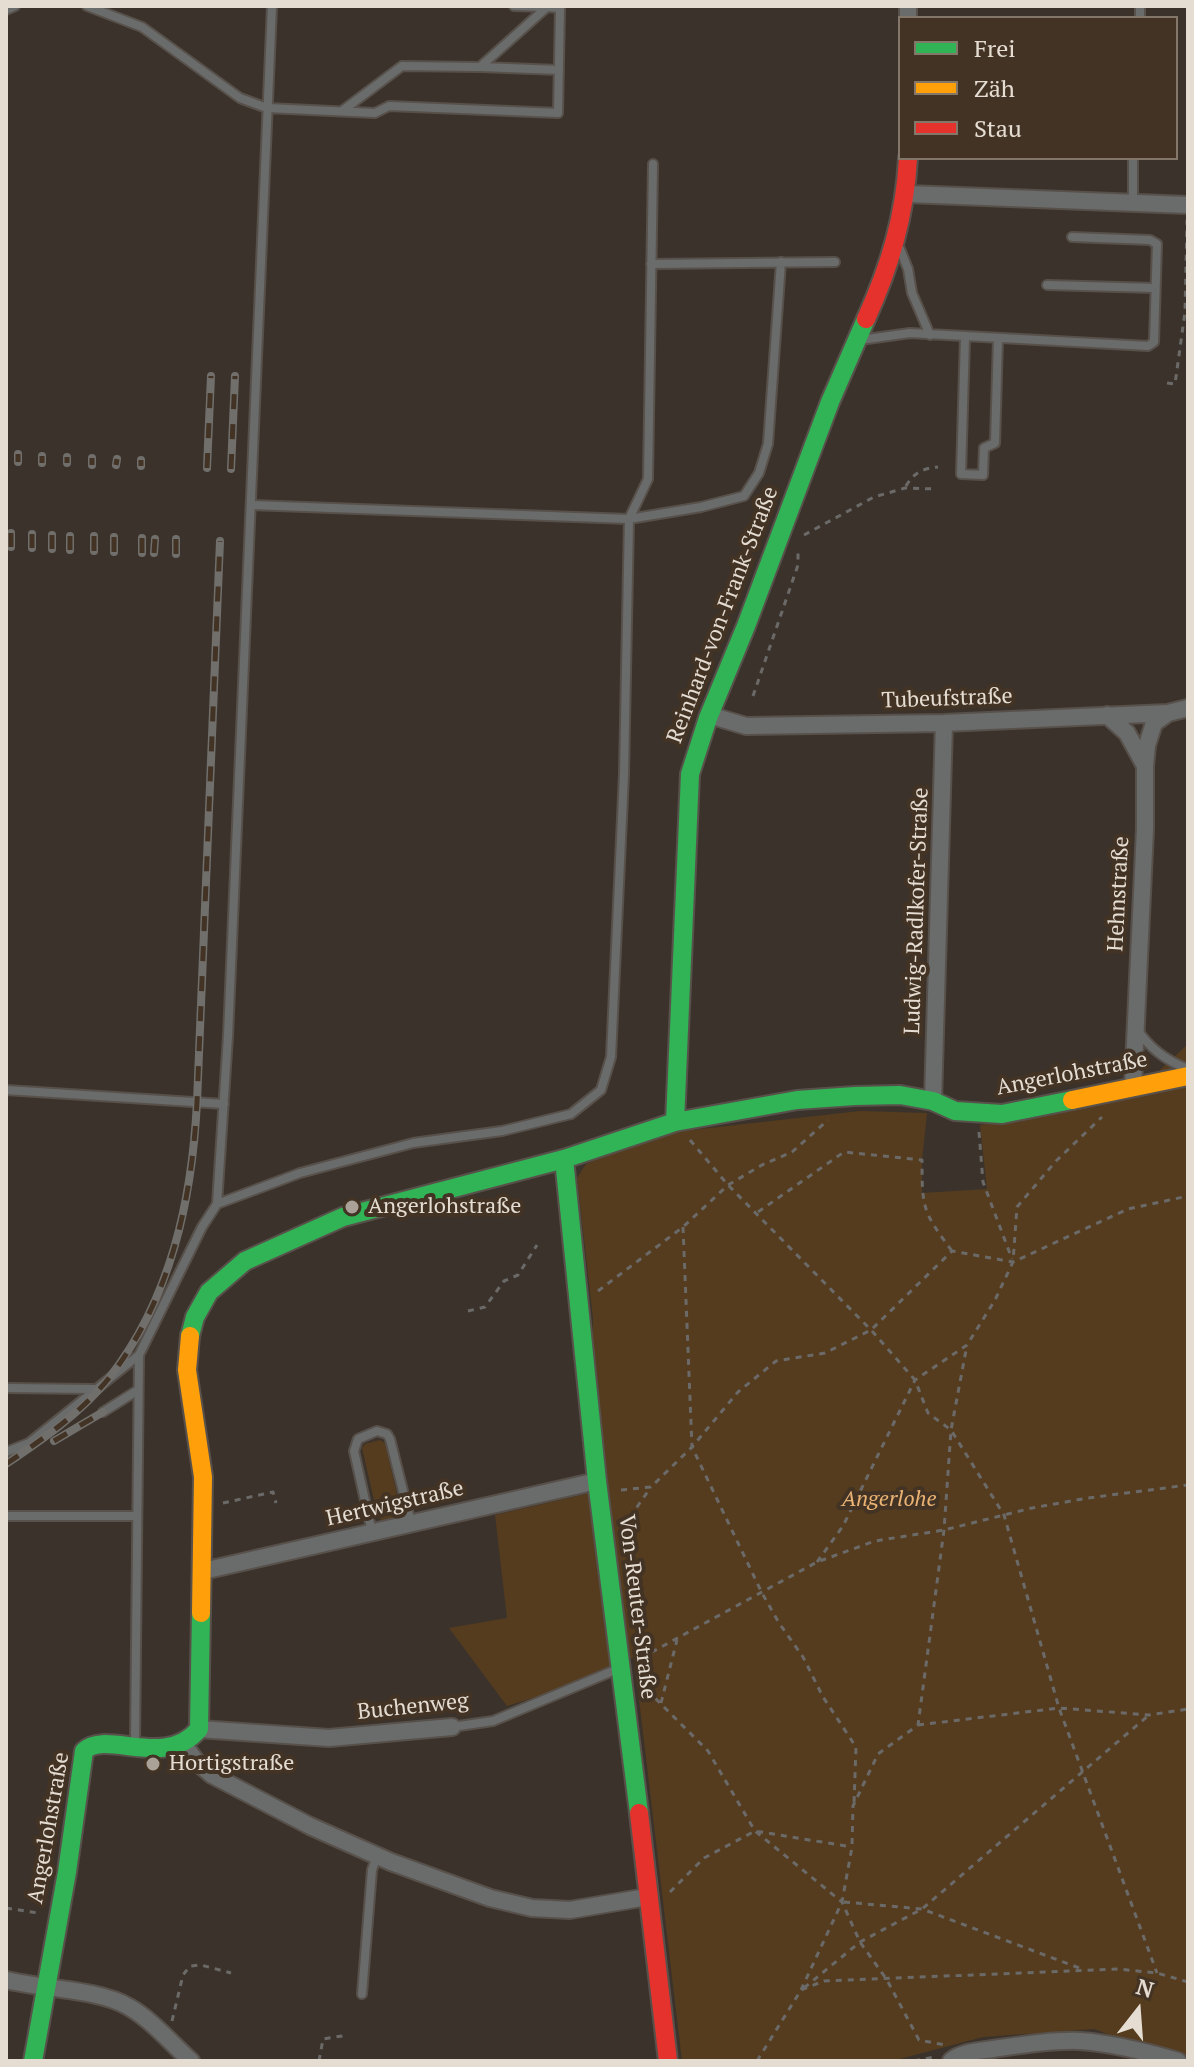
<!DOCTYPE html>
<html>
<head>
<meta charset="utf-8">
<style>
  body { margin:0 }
  #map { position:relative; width:1194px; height:2067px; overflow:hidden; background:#3b332b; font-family:"PT Serif",serif }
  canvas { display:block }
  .frame { position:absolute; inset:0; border:8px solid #e5dcd2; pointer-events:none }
  .legend { position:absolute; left:898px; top:16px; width:280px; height:144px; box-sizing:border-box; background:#423324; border:2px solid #83776a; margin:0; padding:10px 14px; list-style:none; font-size:24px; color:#e5dcd2 }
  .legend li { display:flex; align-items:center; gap:16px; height:40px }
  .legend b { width:40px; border:2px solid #83776a }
  .north { position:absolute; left:1098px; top:1971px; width:80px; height:80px; -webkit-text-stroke:6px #423324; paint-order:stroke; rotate:17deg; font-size:22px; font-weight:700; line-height:32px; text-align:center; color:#e5dcd2 }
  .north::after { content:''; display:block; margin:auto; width:28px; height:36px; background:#e5dcd2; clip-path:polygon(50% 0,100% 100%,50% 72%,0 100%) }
</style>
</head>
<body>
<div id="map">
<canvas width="1194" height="2067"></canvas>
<div class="frame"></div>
<ul class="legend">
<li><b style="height:10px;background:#30b455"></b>Frei</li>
<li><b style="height:10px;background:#ff9f0a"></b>Zäh</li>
<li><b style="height:10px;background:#e5322d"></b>Stau</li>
</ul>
<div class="north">N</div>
</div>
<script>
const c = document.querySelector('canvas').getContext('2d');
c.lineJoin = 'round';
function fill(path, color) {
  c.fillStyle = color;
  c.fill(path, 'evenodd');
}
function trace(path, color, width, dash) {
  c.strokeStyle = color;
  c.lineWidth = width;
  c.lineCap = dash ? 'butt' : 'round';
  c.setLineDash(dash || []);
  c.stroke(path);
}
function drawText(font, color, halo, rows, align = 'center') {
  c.font = font + ' "PT Serif",serif';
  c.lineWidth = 8;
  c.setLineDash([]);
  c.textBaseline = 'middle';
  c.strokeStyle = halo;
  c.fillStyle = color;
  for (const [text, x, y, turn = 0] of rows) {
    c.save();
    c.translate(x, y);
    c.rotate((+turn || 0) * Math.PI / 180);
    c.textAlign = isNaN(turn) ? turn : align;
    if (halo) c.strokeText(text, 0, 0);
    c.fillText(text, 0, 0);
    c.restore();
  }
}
fill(new Path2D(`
  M1188 1044V2061H1173L1095 2029 983 2037 892 2061H682L634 1657 559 1690 507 1706 449 1628 507 1618 495 1515 590 1493 593 1318 577 1178 586 1164 656 1134 860 1111 927 1113 922 1160V1193L987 1189 980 1125 1043 1115 1136 1092Z
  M380 1440 385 1443 401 1512 398 1516 382 1520 378 1517 362 1448 365 1444Z`), '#553c1e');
const lane = new Path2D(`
  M87 6 142 27 240 98 267 108 375 113 389 106 558 113 560 8 547 7 549 6
  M514 6 547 7
  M6 10 15 6
  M1140 18V6
  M481 67 559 70
  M342 111 402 66 480 67 547 7
  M1133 158V202
  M900 249 908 269 912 293 930 335
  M651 264 835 262
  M1047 285 1155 288
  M965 338 961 474 983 475 984 448 995 443 998 339
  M860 340 910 333 1148 346 1154 342 1157 244 1150 240 1072 237
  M251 505 629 519 701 507 744 496 759 473 768 444 781 262
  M1137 1029C1149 1048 1167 1061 1188 1069
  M6 1090 224 1104
  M217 1204 228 1036 272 6
  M6 1388 93 1389
  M103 1412 138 1390
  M6 1452 29 1443 139 1355
  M6 1516H137
  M372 1532 354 1451 358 1439 377 1431 387 1434 390 1439 411 1523
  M452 1727 493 1721 620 1668
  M135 1743 139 1355 202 1227 217 1204 300 1173 413 1143 502 1131 571 1114 601 1090 611 1057 624 774 629 519 648 479 653 164
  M362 1994 372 1870 377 1856`);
const street = new Path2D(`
  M908 6V18
  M908 194 1188 205
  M709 715 746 726 944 723 1168 713 1188 708
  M1107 715 1127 733 1144 764
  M1133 1086 1145 829V766L1147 745 1154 723 1168 713
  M933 1101 944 723
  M203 1571 597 1481
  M199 1729 329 1738 452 1727
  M184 1745 196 1761 212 1775 310 1826 391 1862 490 1898 532 1908 570 1910 647 1897
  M6 1980C42 1989 99 1989 129 2007 152 2020 171 2043 191 2061
  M951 2061C961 2052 980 2051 993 2049 1021 2045 1051 2040 1080 2041 1112 2043 1147 2052 1178 2061`);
const fast = new Path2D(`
  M675 1122 690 774 708 718 746 626 830 402 866 319
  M564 1159 597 1481 639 1813
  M190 1336 195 1317 209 1292 245 1261 343 1217 564 1159 675 1122 797 1100 855 1096 900 1095 933 1101 955 1111 1002 1114 1072 1100
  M33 2061 67 1872 84 1751C106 1729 165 1770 199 1729L201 1613`);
const slow = new Path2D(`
  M1072 1100 1188 1076
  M190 1336 187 1370 203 1477 201 1613`);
const jam = new Path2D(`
  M866 319C890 266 905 216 908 158
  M639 1813 668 2061`);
trace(lane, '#58514b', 12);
trace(street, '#58514b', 20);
trace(fast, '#58514b', 22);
trace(slow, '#58514b', 22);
trace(jam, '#58514b', 22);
trace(new Path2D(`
  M1167 383 1175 384 1185 312 1187 220
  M906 486C913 473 924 468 938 467
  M804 535 874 497 905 488 937 489
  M753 696 798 565V549
  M979 1132 983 1182 1012 1259
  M690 1140 728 1185 871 1330 915 1380 928 1413 951 1430 1004 1515 1059 1708 1157 1973
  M758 1212 844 1152 922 1160C922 1209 923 1212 952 1251
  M683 1227 692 1447 762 1593 779 1623 803 1657 823 1697 856 1747 854 1804
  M598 1291 683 1227 728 1185 762 1165 792 1152 828 1120
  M468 1311 485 1307 504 1281 518 1275 537 1245
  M621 1490 651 1487 692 1447 738 1392 776 1361 825 1353 871 1330 952 1251 1013 1262 1128 1209 1188 1196
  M223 1503 273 1492 276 1503
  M623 1527 651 1487
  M817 1562 843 1526 915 1380 967 1345 995 1300 1013 1262 1017 1207 1056 1161 1102 1117
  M641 1658 817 1562 875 1541 944 1530 1032 1508 1088 1498 1188 1485
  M647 1690 708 1751 755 1831 842 1902 860 1942 887 1980 919 2040 945 2045
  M661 1703 677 1640
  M918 1725 1059 1708 1149 1715 1188 1709
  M670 1892 704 1858 755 1831 852 1847
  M844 1902 922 1909 1082 1969
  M6 1908 38 1913
  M804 1988 860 1942 922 1909 1149 1715
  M801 1990 842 1902 852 1847 853 1806 878 1754 918 1725 944 1530 951 1430 967 1345
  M172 2021 183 1975 190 1966 201 1965 231 1973
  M319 2061 323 2039 348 2035
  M757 2061 801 1990 824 1981 1118 1969 1157 1973 1188 1982
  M914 2061 934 2057`), '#6b6a68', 3, [6, 6]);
trace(lane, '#6a6c6c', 8);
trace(street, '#6a6c6c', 16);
trace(fast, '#30b455', 18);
trace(slow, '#ff9f0a', 18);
trace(jam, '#e5322d', 18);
const rail = new Path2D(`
  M18 462V454
  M42 463V456
  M67 463V457
  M92 465V458
  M116 465 117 459
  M141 466V460
  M207 468 211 376
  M231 469 235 376
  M70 536V550
  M11 547V533
  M32 548V534
  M52 549V535
  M94 551V536
  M114 552V537
  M142 553V538
  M154 553 155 539
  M176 554V539
  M54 1441 103 1412
  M6 1464C43 1439 81 1413 109 1378 171 1299 192 1200 197 1102L220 541`);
trace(rail, '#716f6c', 8);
trace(rail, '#423324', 5, [15]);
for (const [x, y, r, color] of [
  [352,1207,8,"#aaa198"],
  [153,1764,8,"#aaa198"]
]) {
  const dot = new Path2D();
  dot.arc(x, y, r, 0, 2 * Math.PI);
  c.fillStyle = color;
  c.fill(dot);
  trace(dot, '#423324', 3);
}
drawText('22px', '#e5dcd2', '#423324', [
  ["Reinhard-von-Frank-Straße",723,615,-69],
  ["Tubeufstraße",947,699,-2],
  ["Hehnstraße",1119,894,-87],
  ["Ludwig-Radlkofer-Straße",917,911,-88],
  ["Angerlohstraße",1072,1074,-11],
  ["Hertwigstraße",395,1504,-13],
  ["Von-Reuter-Straße",637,1607,83],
  ["Buchenweg",413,1707,-6],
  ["Angerlohstraße",49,1828,-80]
]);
drawText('22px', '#e5dcd2', '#423324', [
  ["Angerlohstraße",368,1207],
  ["Hortigstraße",169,1764]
], 'left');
drawText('italic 22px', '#ebb374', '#423324', [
  ["Angerlohe",889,1500]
]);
</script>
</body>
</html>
